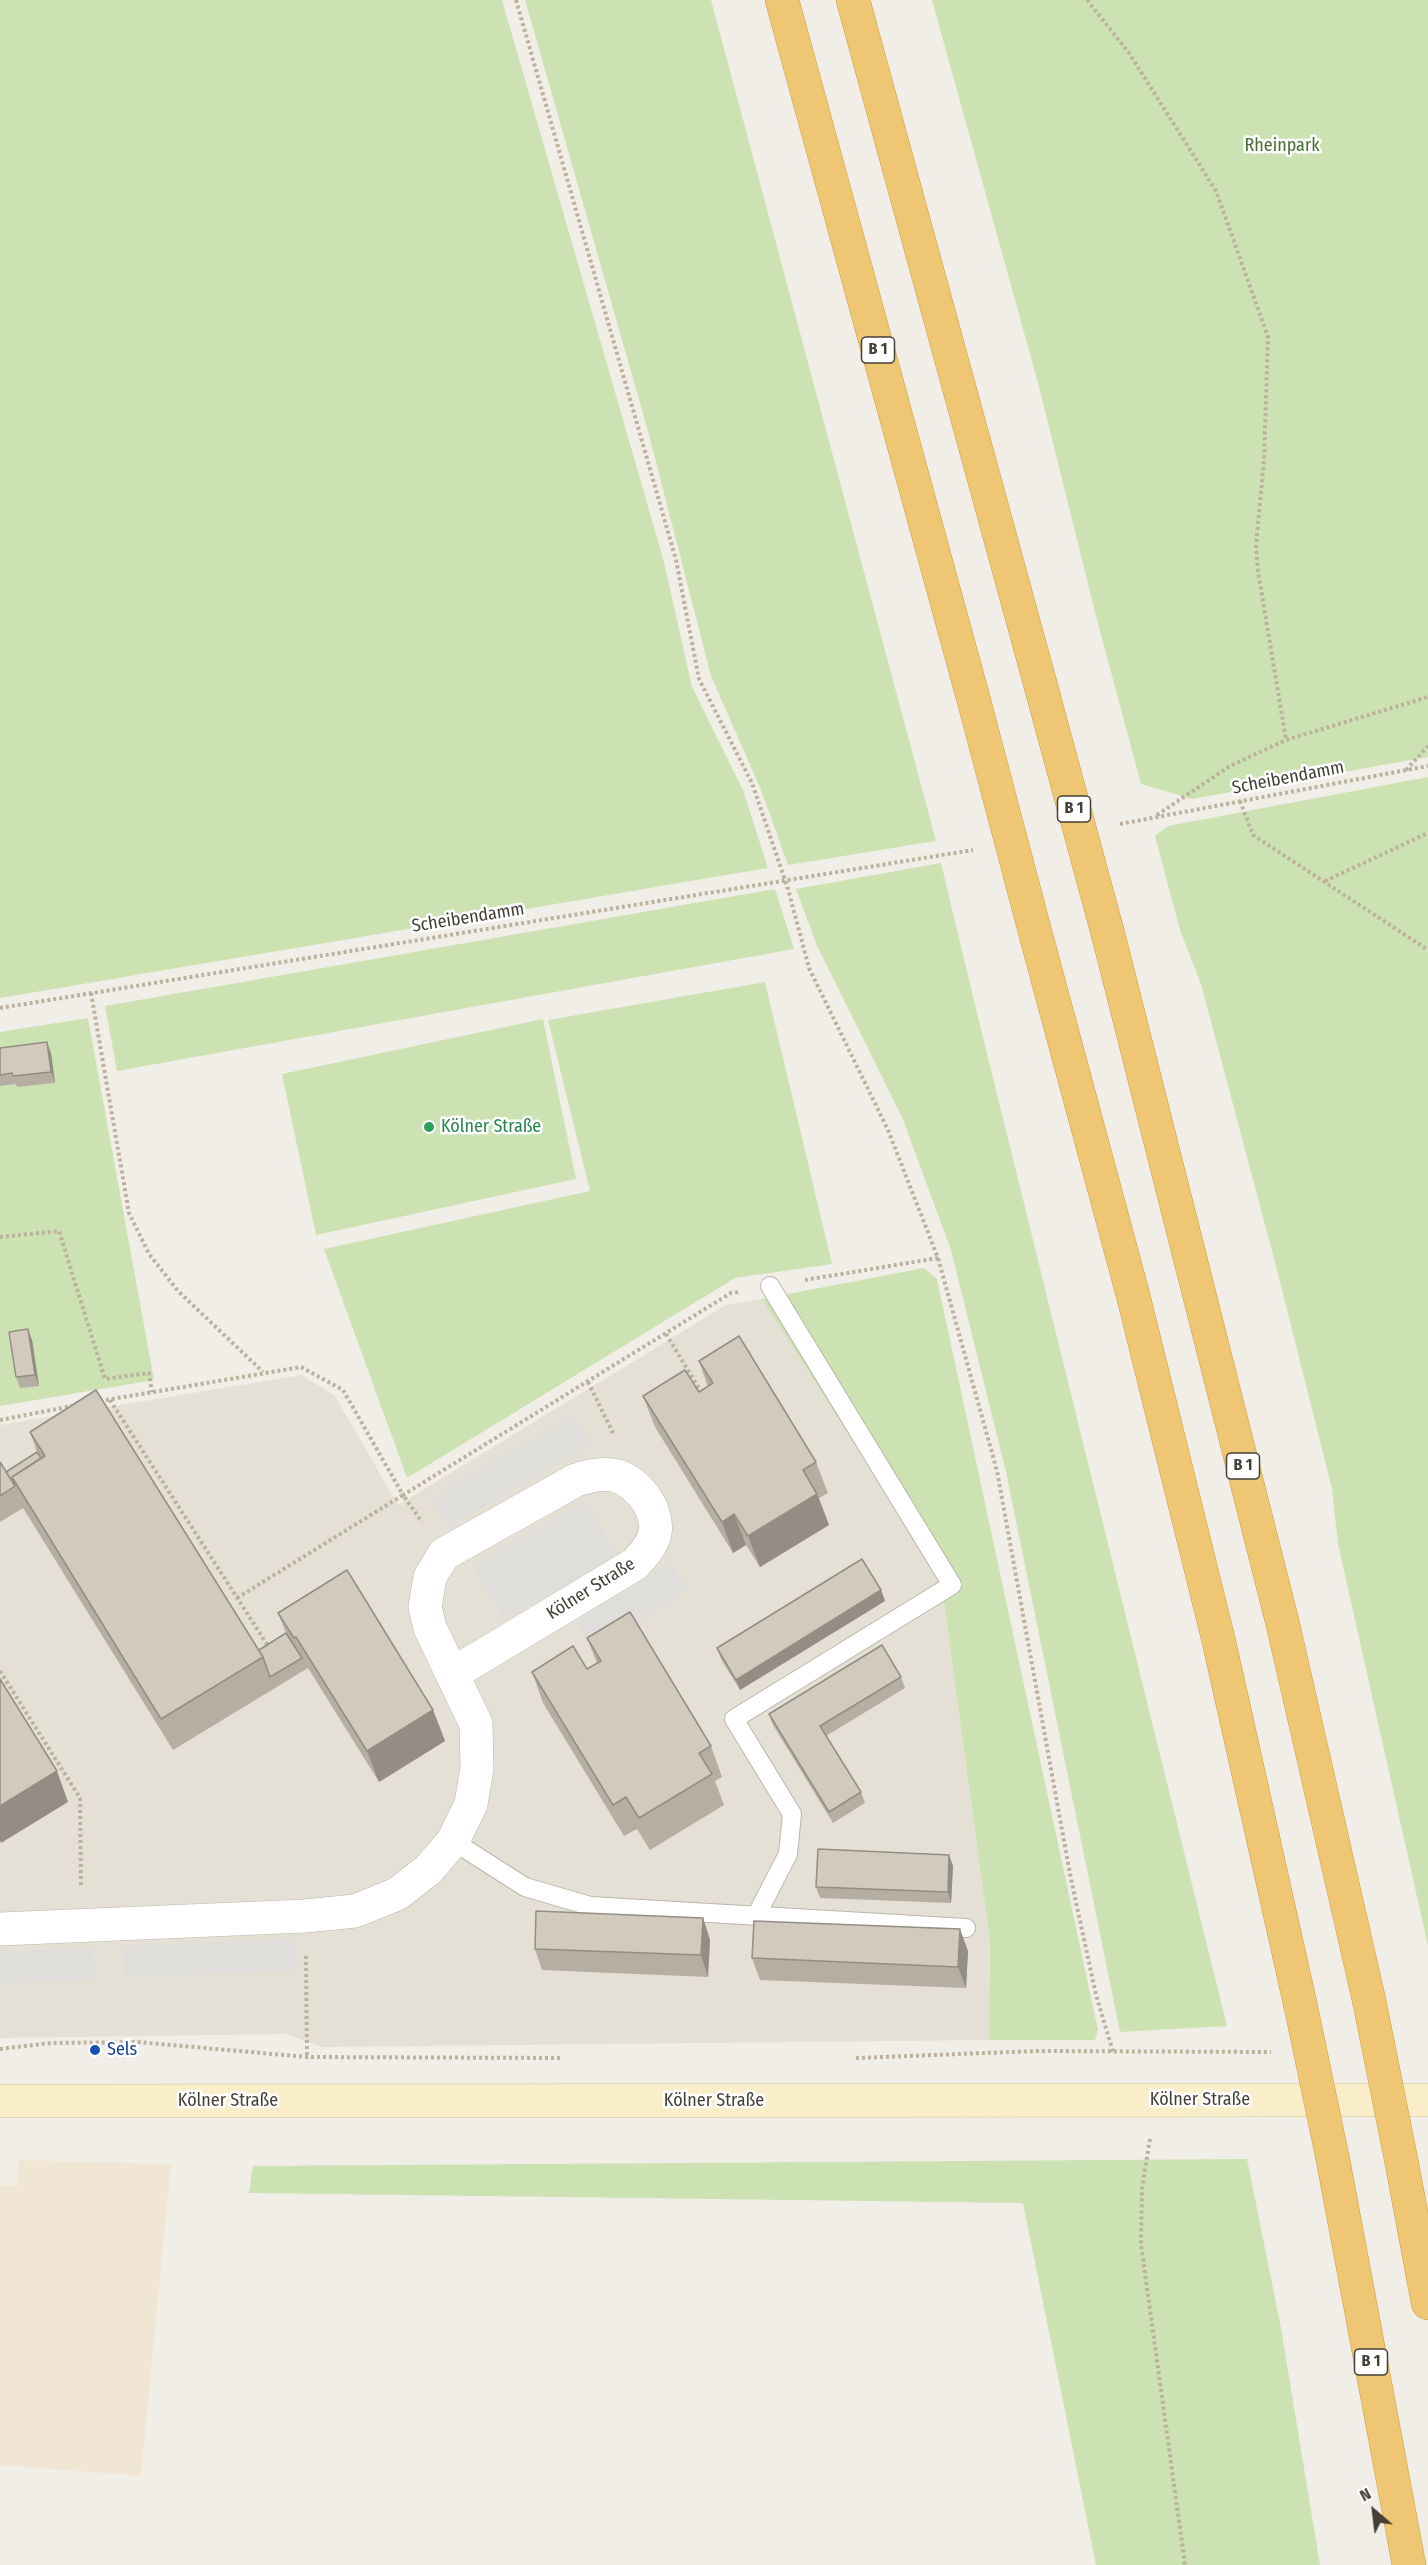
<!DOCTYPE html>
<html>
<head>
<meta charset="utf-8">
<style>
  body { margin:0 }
  #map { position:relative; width:1428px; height:2565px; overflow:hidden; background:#f1eee7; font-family:"Fira Sans Condensed",sans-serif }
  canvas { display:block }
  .north { position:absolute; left:1344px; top:2481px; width:60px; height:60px; -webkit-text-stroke:4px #fff; paint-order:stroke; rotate:332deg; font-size:16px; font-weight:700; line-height:24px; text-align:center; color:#443f37 }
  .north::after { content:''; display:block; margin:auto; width:21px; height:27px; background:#443f37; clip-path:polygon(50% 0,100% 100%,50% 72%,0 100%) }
</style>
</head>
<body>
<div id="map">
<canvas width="1428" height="2565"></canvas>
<div class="north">N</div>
</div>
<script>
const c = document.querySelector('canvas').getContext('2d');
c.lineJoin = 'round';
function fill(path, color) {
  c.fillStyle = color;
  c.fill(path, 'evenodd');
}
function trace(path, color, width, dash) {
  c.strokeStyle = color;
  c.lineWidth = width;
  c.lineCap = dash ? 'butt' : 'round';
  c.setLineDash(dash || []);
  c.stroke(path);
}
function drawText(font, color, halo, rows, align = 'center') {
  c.font = font + ' "Fira Sans Condensed",sans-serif';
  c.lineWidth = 5;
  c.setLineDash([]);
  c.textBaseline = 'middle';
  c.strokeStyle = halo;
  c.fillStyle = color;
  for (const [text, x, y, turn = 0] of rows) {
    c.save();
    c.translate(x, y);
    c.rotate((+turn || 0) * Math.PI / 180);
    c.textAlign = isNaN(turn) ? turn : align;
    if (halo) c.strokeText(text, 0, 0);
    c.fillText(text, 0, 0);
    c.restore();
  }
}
fill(new Path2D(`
  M762 1299 941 1580 990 1942 989 2040 322 2047 286 2034 0 2038V1425L302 1375 335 1396 398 1505 726 1305Z`), '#e5e0d5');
fill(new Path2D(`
  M19 2160 171 2164 141 2476 0 2465V2185H17Z`), '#f1e5d4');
fill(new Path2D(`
  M0 0H502L664 562 692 687 743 790 768 868 0 998Z
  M525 0H711L936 841 788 865 761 790 711 676 648 431Z
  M932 0H1428V757L1192 799 1141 784 1096 616 1038 383Z
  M1428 777V1946L1338 1544 1332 1489 1276 1266 1201 984 1180 930 1155 836 1168 826Z
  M941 863 978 1017 1227 2026 1120 2032 1006 1472 951 1250 902 1117 817 946 796 889Z
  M775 889 794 949 117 1071 105 1006Z
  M765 982 832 1264 735 1278 407 1478 324 1249 590 1191 548 1020Z
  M88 1018 154 1380 0 1406V1032Z
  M543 1019 576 1179 316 1235 282 1074Z
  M924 1268 937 1279 1098 2030 1095 2040H989L990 1942 941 1580 762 1299Z
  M1247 2159 1281 2328 1320 2565H1096L1023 2203 249 2193 253 2166Z`), '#cce2b3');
fill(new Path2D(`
  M574 1415 591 1444 449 1527 432 1497Z
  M586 1501 618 1556 504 1620 473 1565Z
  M671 1563 688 1591 593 1649 576 1621Z
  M297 1939 298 1970 124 1978 122 1946Z
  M93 1947 95 1979 0 1984V1952Z`), '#e0dedb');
const service = new Path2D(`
  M453 1841 525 1887 590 1906 966 1928
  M756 1916 788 1854 792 1814 734 1719 952 1585 770 1286`);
const minor = new Path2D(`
  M0 1929 305 1916 355 1911 397 1894 428 1870 453 1841 471 1804 477 1768 476 1724 430 1628 425 1607 430 1577 444 1554 576 1480C608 1469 629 1473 648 1502 653 1510 657 1524 655 1533 652 1546 643 1555 635 1564L454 1673`);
const secondary = new Path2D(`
  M0 2101 1428 2100`);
const motorway = new Path2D(`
  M782 0 974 701
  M853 0 1040 683
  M1108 934 1283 1625 1369 2000
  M1038 943 1133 1295 1219 1642 1300 2003
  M1401 2159 1428 2303
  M1333 2160 1409 2565`);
trace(service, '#bcb6aa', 20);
trace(minor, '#bcb6aa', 34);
trace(secondary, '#cdc09b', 34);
trace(motorway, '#cd9c46', 34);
trace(new Path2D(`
  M516 0 676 560 699 679 752 783 788 889 809 968 888 1130 938 1258 997 1471 1070 1874 1096 1995 1113 2052
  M1087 0 1129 53 1216 191 1268 337 1264 460 1256 546 1258 571 1286 740
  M1406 770 1428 746
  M1240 801 1253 835 1428 950
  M1157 815 1230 766 1286 740 1428 697
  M1120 824 1428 766
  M1325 881 1428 833
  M91 993 129 1213 149 1254 178 1291 263 1372
  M0 1008 973 850
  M0 1237 59 1231 105 1379 149 1373 152 1392
  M805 1280 938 1258
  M666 1334 703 1395
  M588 1382 614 1435
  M110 1400 270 1649
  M100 1401 301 1367 343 1390 403 1495 731 1293 739 1292
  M0 1420 72 1406
  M237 1598 403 1495 422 1522
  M0 1671 80 1798 81 1887
  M306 1956 307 2059
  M0 2049 51 2043 137 2042 307 2057 560 2058
  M856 2058 1037 2051 1271 2052
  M1150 2139 1142 2188 1141 2244 1185 2565`), '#bcb19d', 4, [3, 3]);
trace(service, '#fff', 18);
trace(minor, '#fff', 33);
trace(secondary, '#f9eec9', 33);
trace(motorway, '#efc774', 33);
const motorwayBridge = new Path2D(`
  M1040 683 1108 934
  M974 701 1038 943
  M1369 2000 1401 2159
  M1300 2003 1333 2160`);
trace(motorwayBridge, '#cd9c46', 34, []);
trace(motorwayBridge, '#efc774', 33);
fill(new Path2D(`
  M0 1048 51 1053 55 1083 17 1087 16 1084 0 1086Z
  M32 1340 39 1386 20 1388 16 1377Z
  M699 1361 816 1462 828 1493 819 1498 829 1525 760 1567 746 1545 733 1553 655 1427 643 1396 699 1392 708 1387Z
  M30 1432 259 1650 286 1633 278 1613 433 1710 445 1741 379 1782 308 1668 173 1750 23 1508 0 1522V1462L6 1472 37 1452Z
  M881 1590 885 1601 740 1690 721 1659 717 1648Z
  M587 1638 711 1746 722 1777 715 1781 724 1805 650 1850 637 1829 624 1836 543 1703 532 1672 587 1669 597 1663Z
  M901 1677 905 1688 826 1736 861 1792 865 1803 833 1823 773 1725 769 1714Z
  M949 1855 953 1866 951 1903 820 1898 816 1887Z
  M703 1918 710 1940 708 1977 542 1970 535 1949Z
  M968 1951 966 1988 760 1980 752 1958Z`), '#b5aea3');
fill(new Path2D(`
  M47 1042 51 1053 55 1083 51 1072Z
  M28 1329 32 1340 39 1386 35 1375Z
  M817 1494 829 1525 760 1567 748 1536Z
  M734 1514 746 1545 733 1553 722 1522Z
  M881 1590 885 1601 740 1690 736 1680Z
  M433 1710 445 1741 379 1782 367 1751Z
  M57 1771 68 1802 1 1843 0 1840V1806Z
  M949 1855 953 1866 951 1903 948 1892Z
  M703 1918 710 1940 708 1977 701 1955Z
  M960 1929 968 1951 966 1988 958 1967Z`), '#938d84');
const building = new Path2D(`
  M47 1042 51 1072 13 1076 12 1073 0 1075V1048Z
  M28 1329 35 1375 16 1377 9 1332Z
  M739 1336 816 1462 803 1470 817 1494 748 1536 734 1514 722 1522 643 1396 685 1370 699 1392 713 1383 699 1361Z
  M96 1390 263 1657 161 1719 12 1477 45 1456 30 1432Z
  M37 1452 41 1458 12 1477 15 1486 6 1472Z
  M0 1462 15 1486 0 1496Z
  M862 1559 881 1590 736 1680 717 1648Z
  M347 1570 433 1710 367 1751 296 1637 294 1638 278 1613Z
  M630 1612 711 1746 699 1753 712 1774 639 1818 626 1797 613 1805 532 1672 573 1646 587 1669 601 1661 587 1638Z
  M286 1633 302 1658 270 1677 263 1657 259 1650Z
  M882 1645 901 1677 820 1726 861 1792 829 1812 769 1714Z
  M0 1679 57 1771 0 1806Z
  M818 1849 949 1855 948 1892 816 1887Z
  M536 1911 703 1918 701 1955 535 1949Z
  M754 1921 960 1929 958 1967 752 1958Z`);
fill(building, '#d2cabd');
trace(building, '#938d84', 1.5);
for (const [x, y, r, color] of [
  [429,1127,6,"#2e9e5b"],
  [95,2050,6,"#1a4fb4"]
]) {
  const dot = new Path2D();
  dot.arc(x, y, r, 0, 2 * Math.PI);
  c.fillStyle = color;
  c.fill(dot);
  trace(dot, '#fff', 2);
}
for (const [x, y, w] of [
  [878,350,33],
  [1074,809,33],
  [1243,1466,33],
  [1371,2362,33]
]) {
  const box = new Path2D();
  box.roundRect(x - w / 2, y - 13, w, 26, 4.5);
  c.fillStyle = '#fff';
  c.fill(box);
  trace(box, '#443f37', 1.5);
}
drawText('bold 16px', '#443f37', null, [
  ["B 1",878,350],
  ["B 1",1074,809],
  ["B 1",1243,1466],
  ["B 1",1371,2362]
]);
drawText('18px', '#476f30', '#fff', [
  ["Rheinpark",1282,146]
]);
drawText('18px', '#443f37', '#fff', [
  ["Scheibendamm",1288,778,-11],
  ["Scheibendamm",468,918,-9],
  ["Kölner Straße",591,1589,-32],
  ["Kölner Straße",1200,2100],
  ["Kölner Straße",228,2101],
  ["Kölner Straße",714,2101]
]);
drawText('18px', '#27864d', '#fff', [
  ["Kölner Straße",441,1127]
], 'left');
drawText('18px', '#164399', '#fff', [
  ["Sels",107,2050]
], 'left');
</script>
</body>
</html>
